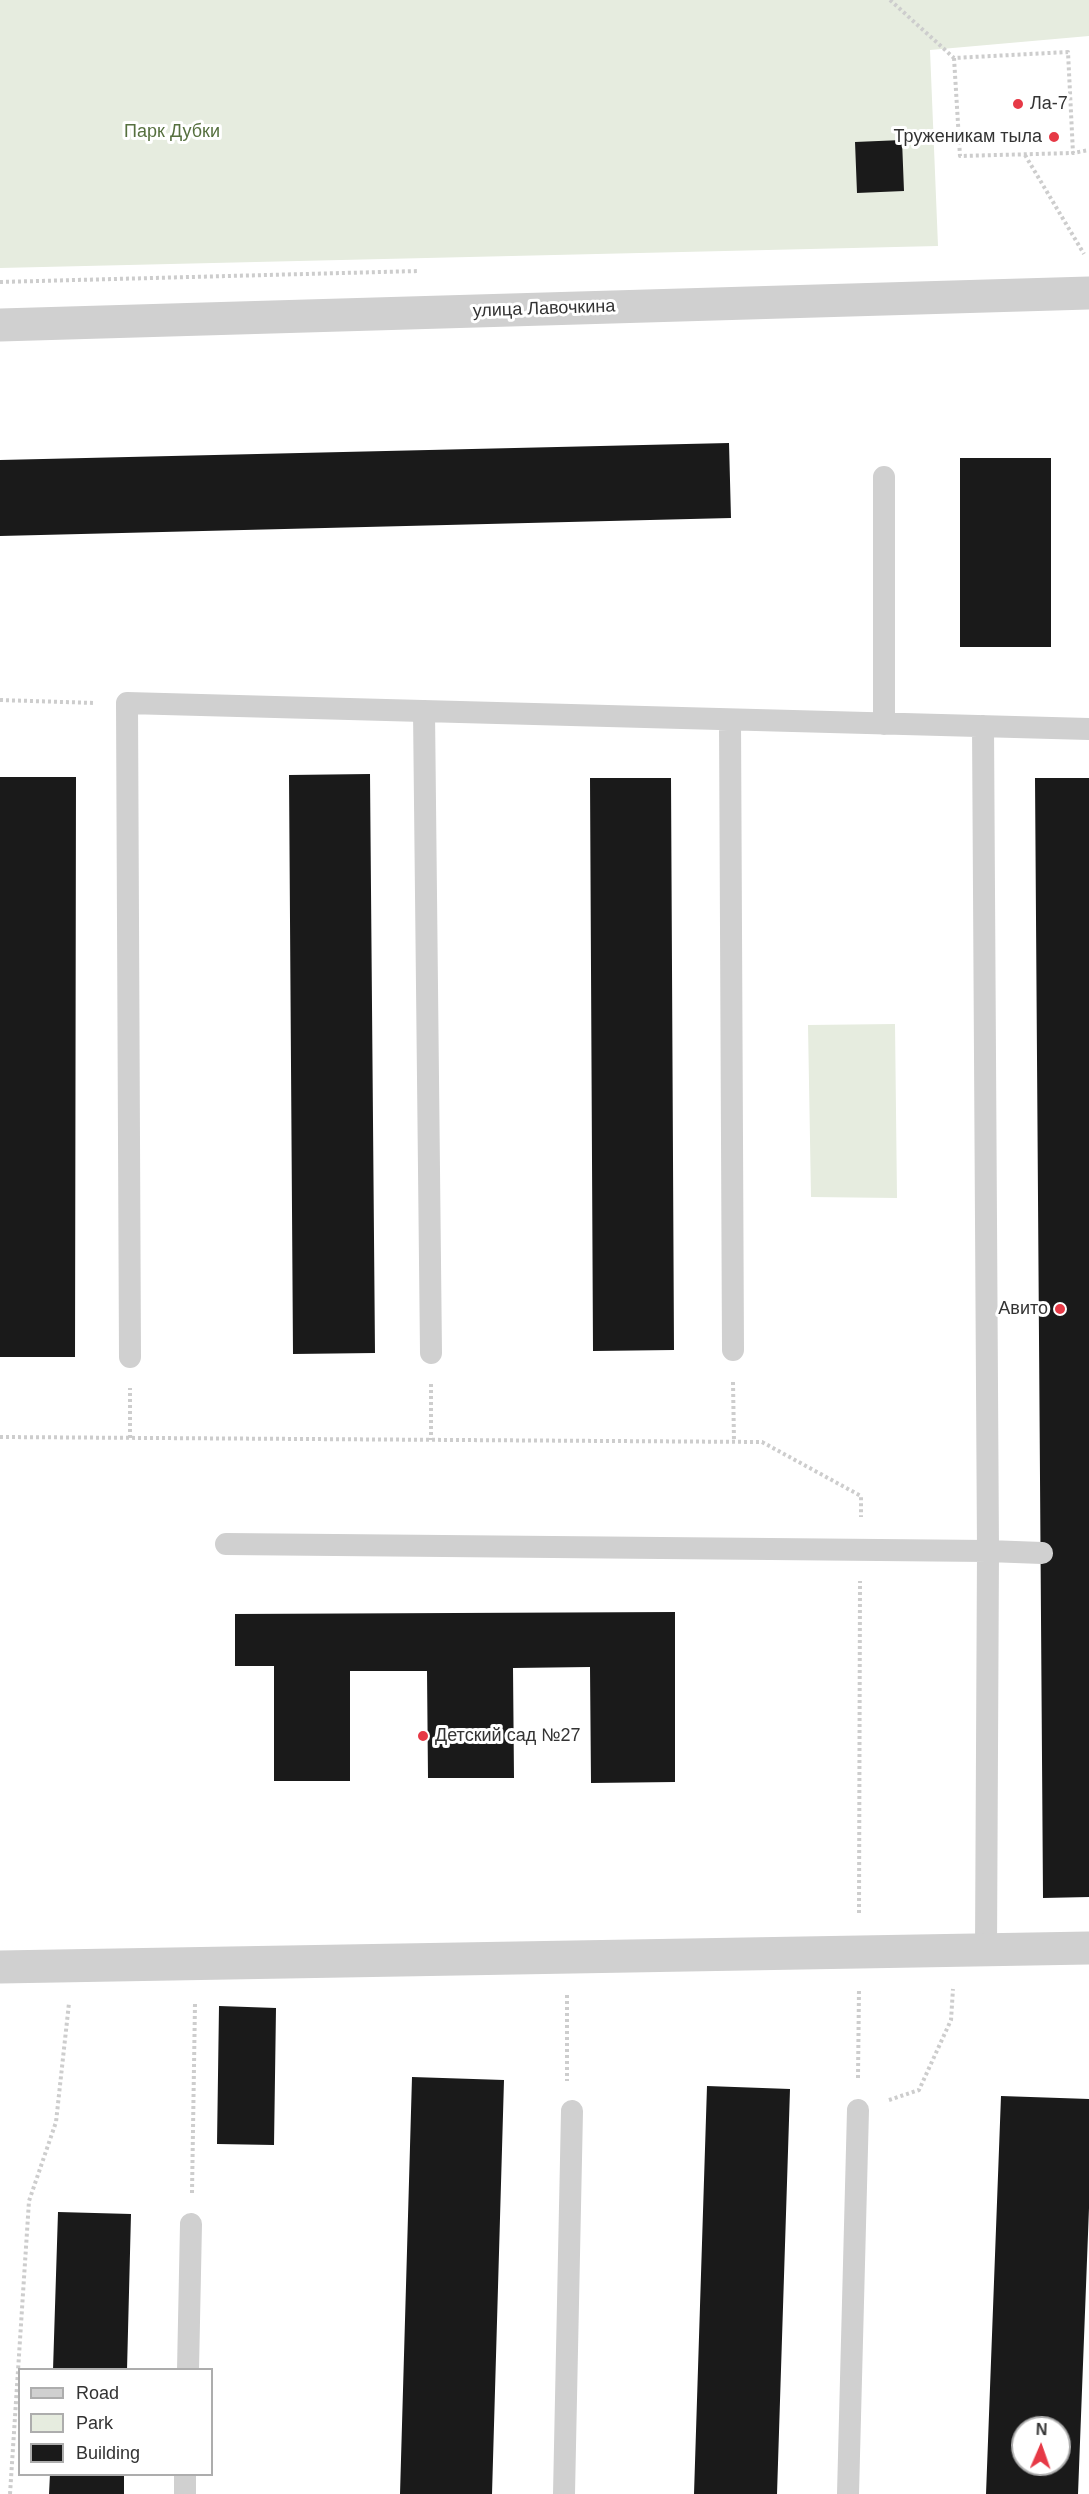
<!DOCTYPE html>
<html>
<head>
<meta charset="utf-8">
<style>
  body { margin:0 }
  #map { position:relative; width:1089px; height:2494px; overflow:hidden; background:#fff; font-family:Arial,sans-serif }
  canvas { display:block }
  .legend { position:absolute; left:18px; top:2368px; width:195px; height:108px; box-sizing:border-box; background:#fff; border:2px solid #adadad; margin:0; padding:8px 10px; list-style:none; font-size:18px; color:#333 }
  .legend li { display:flex; align-items:center; gap:12px; height:30px }
  .legend b { width:30px; border:2px solid #adadad }
  .north { position:absolute; left:1011px; top:2416px; width:60px; height:60px; box-sizing:border-box; background:#fff; border:2px solid #adadad; border-radius:50%; rotate:2deg; font-size:16px; font-weight:700; line-height:24px; text-align:center; color:#333 }
  .north::after { content:''; display:block; margin:auto; width:21px; height:27px; background:#e63946; clip-path:polygon(50% 0,100% 100%,50% 72%,0 100%) }
</style>
</head>
<body>
<div id="map">
<canvas width="1089" height="2494"></canvas>
<ul class="legend">
<li><b style="height:8px;background:#d0d0d0"></b>Road</li>
<li><b style="height:16px;background:#e6ecdf"></b>Park</li>
<li><b style="height:16px;background:#1a1a1a"></b>Building</li>
</ul>
<div class="north">N</div>
</div>
<script>
const c = document.querySelector('canvas').getContext('2d');
c.lineJoin = 'round';
function fill(path, color) {
  c.fillStyle = color;
  c.fill(path, 'evenodd');
}
function trace(path, color, width, dash) {
  c.strokeStyle = color;
  c.lineWidth = width;
  c.lineCap = dash ? 'butt' : 'round';
  c.setLineDash(dash || []);
  c.stroke(path);
}
function drawText(font, color, halo, rows, align = 'center') {
  c.font = font + ' Arial,sans-serif';
  c.lineWidth = 6;
  c.setLineDash([]);
  c.textBaseline = 'middle';
  c.strokeStyle = halo;
  c.fillStyle = color;
  for (const [text, x, y, turn = 0] of rows) {
    c.save();
    c.translate(x, y);
    c.rotate((+turn || 0) * Math.PI / 180);
    c.textAlign = isNaN(turn) ? turn : align;
    if (halo) c.strokeText(text, 0, 0);
    c.fillText(text, 0, 0);
    c.restore();
  }
}
fill(new Path2D(`
  M0 0H1089V36L930 50 938 246 0 268Z
  M895 1024 897 1198 811 1197 808 1025Z`), '#e6ecdf');
fill(new Path2D(`
  M902 140 904 191 857 193 855 142Z
  M729 443 731 518 0 536V460Z
  M960 458H1051V647H960Z
  M370 774 375 1353 293 1354 289 775Z
  M0 777H76L75 1357H0Z
  M590 778H671L674 1350 593 1351Z
  M1035 778H1089V1897L1043 1898Z
  M675 1612V1782L591 1783 590 1667 513 1668 514 1778H428L427 1671H350V1781H274V1666H235V1614Z
  M219 2006 276 2008 274 2145 217 2144Z
  M412 2077 504 2080 492 2494H400Z
  M707 2086 790 2089 777 2494H694Z
  M1001 2096 1089 2099V2208L1078 2494H986ZM1023 2428H1059V2464H1023Z
  M58 2212 131 2214 127 2370H53Z
  M50 2474H124V2494H49Z`), '#1a1a1a');
trace(new Path2D(`
  M890 0 954 58 1068 52 1073 153 1089 150
  M954 58 960 156 1073 153
  M1025 155 1084 254
  M0 282 419 271
  M0 700 95 703
  M733 1382 734 1441
  M431 1384V1440
  M0 1437 762 1442 861 1496V1517
  M130 1438V1388
  M859 1913 860 1581
  M567 1995V2081
  M858 2078 859 1989
  M889 2100 919 2090 951 2020 953 1989
  M192 2193 195 2003
  M10 2494 29 2201 56 2122 69 2003`), '#cdcdcd', 4, [3, 3]);
trace(new Path2D(`
  M884 477V724
  M424 711 431 1353
  M730 720 733 1350
  M130 1357 127 703 1089 729
  M226 1544 988 1551 983 726
  M986 1949 988 1551 1042 1553
  M188 2370 191 2224
  M185 2494V2474
  M564 2494 572 2111
  M848 2494 858 2110`), '#d0d0d0', 22);
trace(new Path2D(`
  M0 1967 1089 1948`), '#d0d0d0', 33);
trace(new Path2D(`
  M0 325 1089 293`), '#d0d0d0', 33);
for (const [x, y, r, color] of [
  [1018,104,6,"#e63946"],
  [1054,137,6,"#e63946"],
  [1060,1309,6,"#e63946"],
  [423,1736,6,"#e63946"]
]) {
  const dot = new Path2D();
  dot.arc(x, y, r, 0, 2 * Math.PI);
  c.fillStyle = color;
  c.fill(dot);
  trace(dot, '#fff', 2);
}
drawText('18px', '#333', '#fff', [
  ["Ла-7",1030,104],
  ["Труженикам тыла",1042,137,"right"],
  ["Авито",1048,1309,"right"],
  ["Детский сад №27",435,1736]
], 'left');
drawText('18px', '#56703f', '#fff', [
  ["Парк Дубки",172,132]
]);
drawText('18px', '#333', '#fff', [
  ["улица Лавочкина",544,309,-2]
]);
</script>
</body>
</html>
